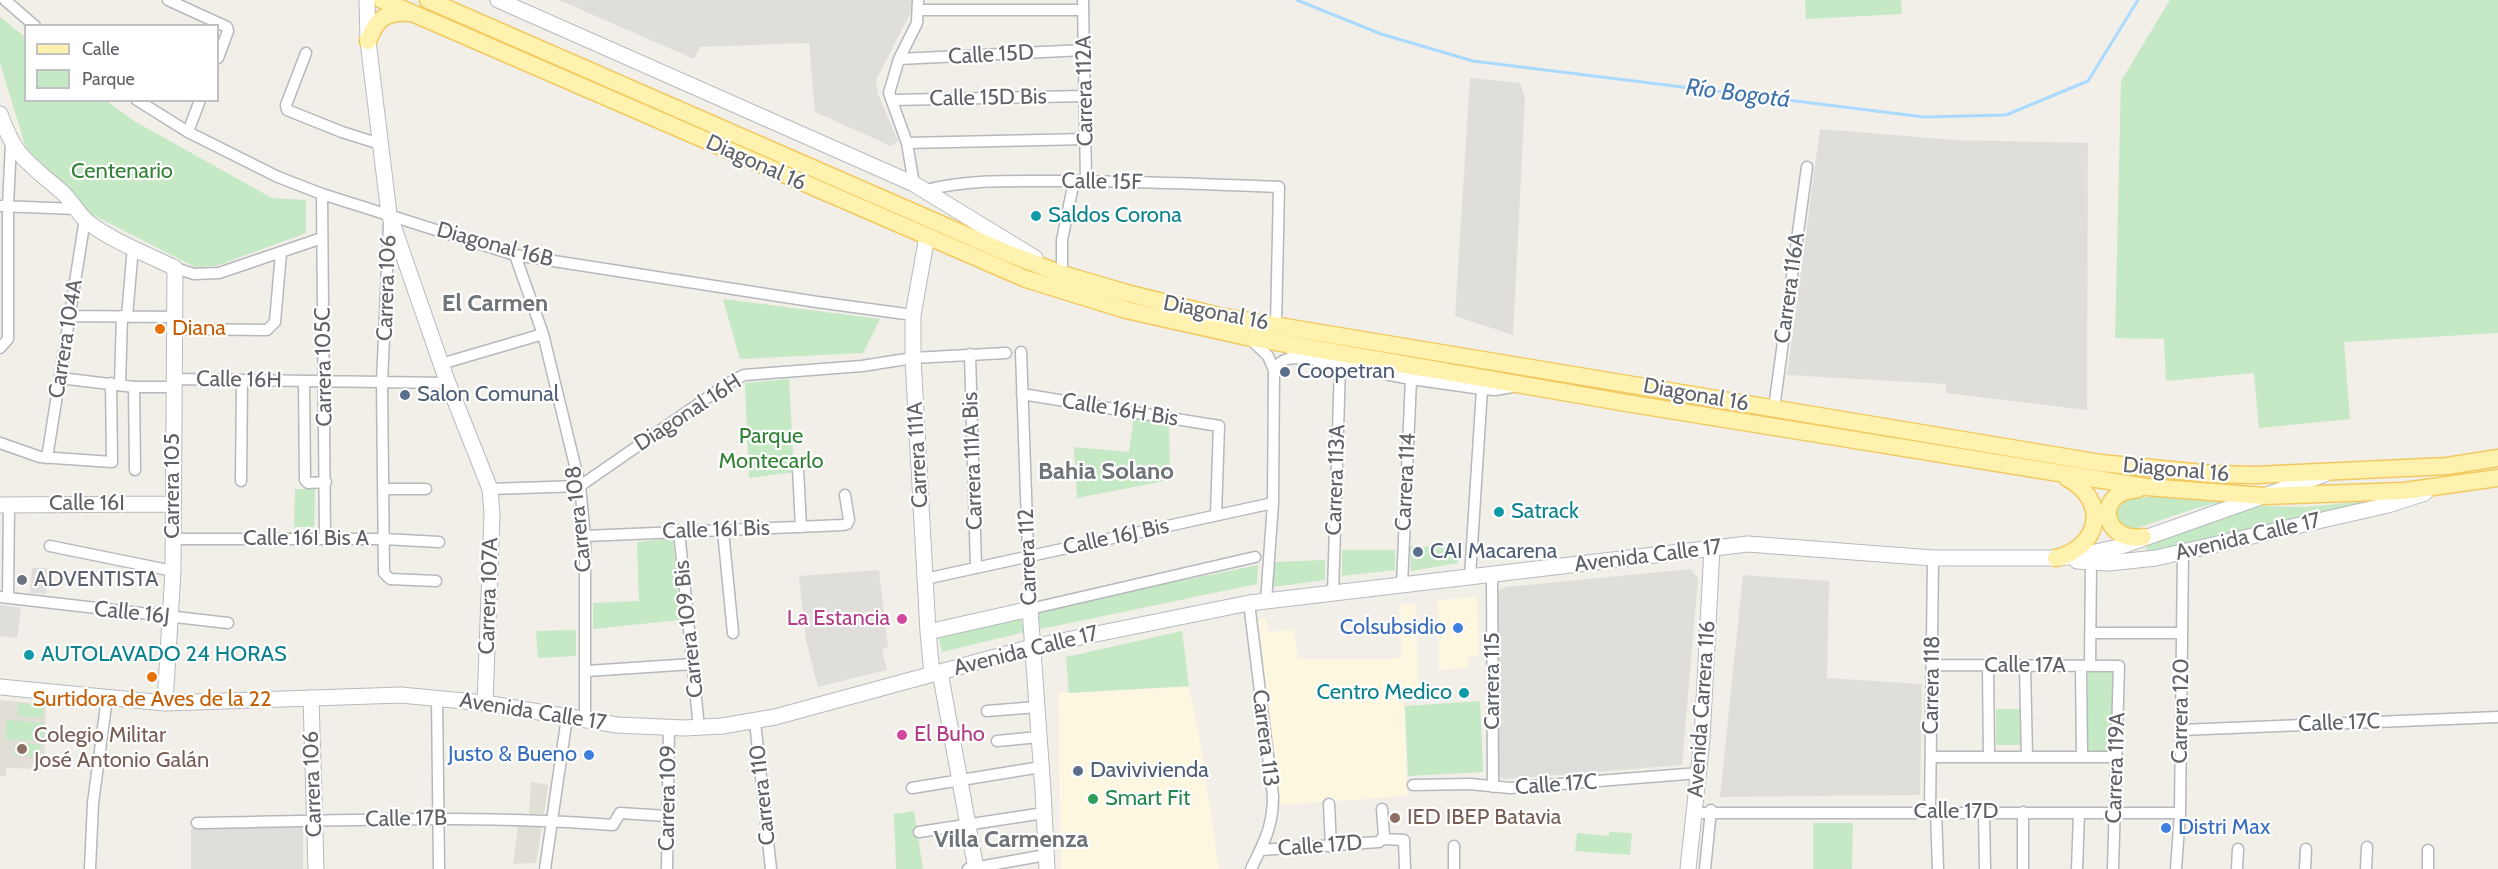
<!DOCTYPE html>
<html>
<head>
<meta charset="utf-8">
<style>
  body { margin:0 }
  #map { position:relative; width:2498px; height:869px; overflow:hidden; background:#f1efe8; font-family:Cabin,sans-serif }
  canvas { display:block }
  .legend { position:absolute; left:24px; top:24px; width:195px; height:78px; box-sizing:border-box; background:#fff; border:2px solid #bfc1c3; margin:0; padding:8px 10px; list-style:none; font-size:18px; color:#5f6368 }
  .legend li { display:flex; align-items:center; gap:12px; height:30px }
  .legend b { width:30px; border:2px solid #bfc1c3 }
</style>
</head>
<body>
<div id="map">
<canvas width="2498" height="869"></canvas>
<ul class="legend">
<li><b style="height:8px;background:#fff2af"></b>Calle</li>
<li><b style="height:16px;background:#c5e8c5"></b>Parque</li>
</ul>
</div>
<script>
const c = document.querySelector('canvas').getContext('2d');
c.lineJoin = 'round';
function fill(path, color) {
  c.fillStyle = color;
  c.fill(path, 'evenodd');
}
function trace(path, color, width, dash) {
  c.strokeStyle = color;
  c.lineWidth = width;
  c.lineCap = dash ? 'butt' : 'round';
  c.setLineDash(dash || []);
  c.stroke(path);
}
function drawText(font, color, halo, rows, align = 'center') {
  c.font = font + ' Cabin,sans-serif';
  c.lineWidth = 4.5;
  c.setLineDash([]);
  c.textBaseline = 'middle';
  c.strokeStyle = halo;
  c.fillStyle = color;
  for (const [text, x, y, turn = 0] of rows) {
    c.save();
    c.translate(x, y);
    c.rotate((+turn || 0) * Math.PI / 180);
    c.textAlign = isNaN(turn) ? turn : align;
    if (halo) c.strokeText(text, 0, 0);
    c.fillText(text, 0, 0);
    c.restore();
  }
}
fill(new Path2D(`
  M1477 597 1479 656 1469 657 1468 668 1439 670 1438 600Z
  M1415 603 1419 696 1404 698 1407 796 1281 805 1258 619 1266 618 1268 632 1294 629 1298 659H1393L1402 657 1399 605Z
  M1189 687 1201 746 1219 869H1061L1058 693Z`), '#fef7e0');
fill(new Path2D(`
  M559 0H911L912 10 876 80 878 94 898 141 891 146 815 112 809 43 700 47 694 59Z
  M1470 78 1520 83 1525 98 1513 335 1455 316Z
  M1820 129 1955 140 2088 143 2087 410 1946 393V384L1787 375Z
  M32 568H49L46 594 30 593Z
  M1691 569 1698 579 1682 765 1507 779 1500 778 1496 772 1494 597 1499 590 1506 587Z
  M879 570 888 648 882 649 887 670 818 687 806 640 799 576Z
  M1743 575 1829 581 1827 678 1922 684 1920 795 1720 797Z
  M0 605 21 608 17 638 0 636Z
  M303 827V869H191V829Z`), '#e0deda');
fill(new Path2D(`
  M0 700 46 704 44 769 6 768V776H0Z
  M531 782 548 785 544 814H529Z
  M542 825 536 863 513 864 518 826Z`), '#e1ded6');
fill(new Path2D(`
  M1805 0H1901L1902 14 1806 19Z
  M2170 0H2498V333L2344 342 2350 419 2259 428 2254 373 2166 381 2164 339 2115 338 2121 81Z
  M0 17 25 37 26 100 107 101 134 121 272 198 306 200V233L216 266 195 267 89 213 26 148 0 63Z
  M723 299 880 319 863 353 740 359Z
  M789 379 794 472 749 478 745 383Z
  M1134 415 1169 420 1170 480 1077 498 1074 447 1129 452Z
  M295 489H315L314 527H294Z
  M2151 497 2236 499 2200 507 2134 529 2125 530 2115 524 2117 505 2127 499Z
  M2368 501 2234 536 2147 552 2146 548 2149 544 2202 524 2261 506 2305 507Z
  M673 538 680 620 593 629V603L639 601 637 542Z
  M1410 546 1458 548V563L1411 571Z
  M1342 550H1395V570L1342 576Z
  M1325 560V580L1273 587V562Z
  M1258 565 1257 584 1036 630 1034 611Z
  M1020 617 1025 632 942 652 938 635Z
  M576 630V656L538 658 536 631Z
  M1182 631 1189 686 1069 693 1066 657Z
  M2088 670H2116L2113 751 2088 752Z
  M1480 701 1483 772 1408 776 1405 706Z
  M18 703 44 706 43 718 17 716Z
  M1996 709H2020V745H1996Z
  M7 720 44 723 43 742 5 739Z
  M15 743 41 744 40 757 14 755Z
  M914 811 923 869H896L894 814Z
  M1813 823H1853L1852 869H1813Z
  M1609 832 1632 833 1630 855 1575 851 1577 833 1609 836Z`), '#c5e8c5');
trace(new Path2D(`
  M1297 0 1381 34 1473 61 1924 117 2006 115 2088 81 2138 0`), '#aadaff', 3);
const street = new Path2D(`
  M5 0 35 26
  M168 0 227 27 228 31 218 58
  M1083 0 1086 181
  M919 10H1083
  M306 53 286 105 287 110 342 132 380 144
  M899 59 1084 50
  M137 100 188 132 278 177 322 194 515 255 817 302 913 315
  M892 100 1085 96
  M188 132 200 100
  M907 143 1086 139
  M914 184 907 143 889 93 899 59 917 23 918 0
  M926 190C970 179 1014 181 1059 181 1132 181 1206 184 1279 187L1276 326
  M322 194 325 539
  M0 206 76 209
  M389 224 382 382 384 573 390 579 436 581
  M515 255 543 334 580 486 585 536V720
  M175 268 194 274 219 273 322 238
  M1062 274V240L1074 181
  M71 316 174 317
  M127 316 133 247
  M174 329 267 330 275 322 281 253
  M1249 338 1268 356 1274 370 1273 503 1266 601
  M0 348 8 339V206L11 144
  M1290 349 1317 361 1411 379 1482 389 1495 390 1512 387
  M1021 352 1030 609 1255 557
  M970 354 976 568
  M441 364 543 334
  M1274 370C1281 358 1291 357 1305 359
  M60 378 134 387H174
  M174 379 448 383
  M304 381 305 480 308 483 326 482
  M120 385 122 316
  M134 387 135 470
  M1022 394 1219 426 1216 515
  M1774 408 1807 167
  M0 443 40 457 112 462 111 383
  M47 458 85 219
  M798 469 801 527
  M241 481 242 380
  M384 489H426
  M490 489 580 486 727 384 744 375 862 366 913 358 1006 353
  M679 531 699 728
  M723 531 733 633
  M585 536 843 525 847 524 849 520 845 495
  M173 539H384L439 542
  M50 546 173 571
  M1492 575 1493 787
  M1470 577 1482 389
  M925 579 1273 503
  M1402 585 1411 379
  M1333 593 1340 366
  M0 597 228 623
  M8 598 9 505
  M1249 603 1273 796C1273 827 1264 842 1251 869
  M2090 633H2182
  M1932 665 2119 666 2113 869
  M1988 665 1989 757
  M2025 666 2027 757
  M2081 666 2082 757
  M2090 666 2091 563
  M587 671 693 664
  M437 697 439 869
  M987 711 1037 707
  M755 722 771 869
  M2181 730 2498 717
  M997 741 1039 737
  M1931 757H2117
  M1413 785 1470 784 1510 788 1699 773
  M912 788 1041 767
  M1329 804 1331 847
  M1930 812 1933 558
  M1936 812 1938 869
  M1984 812 1985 869
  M1695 813H2180
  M197 823C336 821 474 814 613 825L620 813 667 816
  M919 832 1044 813
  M1383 839 1404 840 1405 869
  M1454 846V869
  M1261 850 1379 842 1384 836 1382 809
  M90 869 93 803 107 698
  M545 869 567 717
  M667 869 669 727
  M968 869 1046 855
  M1705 869 1711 810
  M2023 869V812
  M2077 869 2079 813
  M2176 869 2180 813 2183 552
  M2237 869 2238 849
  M2305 869 2306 849
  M2366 869 2367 847
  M2428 869V850`);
const secondary = new Path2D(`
  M367 0 368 41 389 214 446 378 490 489 492 515 485 703
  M498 0 914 184 1035 258
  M0 114C16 159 28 162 62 192 72 201 78 214 89 223 114 242 147 254 175 268L173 571 165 703
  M927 236 913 315V358L928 632 932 674
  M0 505 173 504
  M2077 561 2109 563 2156 558 2388 505 2425 493
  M928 632 1030 609 1043 791 1047 869
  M940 672 976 869
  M0 687 165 703 401 695 485 703 617 725 684 728 722 726 775 717 1032 647 1249 603 1748 544 1933 558H2056L2078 556 2122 546 2323 475
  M311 698 316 869
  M1688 869 1702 739 1712 548`);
const primary = new Path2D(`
  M382 0 1026 279 1126 310 1247 337 1626 403 2146 487 2264 496 2404 491 2498 478
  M428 0 1007 253 1062 274 1127 293 1219 316 2101 463 2212 474 2255 475 2447 466 2498 458
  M368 41C376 20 385 11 409 13
  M2138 489C2134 490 2128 490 2124 492 2095 503 2108 543 2143 537
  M2056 558C2101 547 2109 500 2067 478`);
trace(street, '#b5b8bc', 13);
trace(secondary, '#b6babf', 17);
trace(primary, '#f2c960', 19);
trace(street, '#fff', 10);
trace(secondary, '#fff', 15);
trace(primary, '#fff2af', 16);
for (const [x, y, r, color] of [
  [1036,216,6,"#0f9aa8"],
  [160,329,6,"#e8710a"],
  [1285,372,6,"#5c6f8a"],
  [405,395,6,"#5c6f8a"],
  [1499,512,6,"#0f9aa8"],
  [1418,552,6,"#5c6f8a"],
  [22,580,6,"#6b7280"],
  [902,619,6,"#d1479c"],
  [1458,628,6,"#3f7fe0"],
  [29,655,6,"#0f9aa8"],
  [152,677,6,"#e8710a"],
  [1464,693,6,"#0f9aa8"],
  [902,735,6,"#d1479c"],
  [22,749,6,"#8d6e63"],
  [589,755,6,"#3f7fe0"],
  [1078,771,6,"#5c6f8a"],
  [1093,799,6,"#2e9e5b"],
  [1395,818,6,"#8d6e63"],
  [2166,828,6,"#3f7fe0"]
]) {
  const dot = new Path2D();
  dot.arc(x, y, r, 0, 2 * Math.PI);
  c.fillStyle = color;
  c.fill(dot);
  trace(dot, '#fff', 2);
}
drawText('22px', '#5f6368', '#fff', [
  ["Calle 15D",991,55,-3],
  ["Carrera 112A",1085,91,-91],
  ["Calle 15D Bis",988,98,-1],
  ["Diagonal 16",756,163,24],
  ["Calle 15F",1102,182,1],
  ["Diagonal 16B",495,245,15],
  ["Carrera 106",387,288,-88],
  ["Carrera 116A",1790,288,-82],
  ["Diagonal 16",1216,313,11],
  ["Carrera 104A",66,339,-81],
  ["Carrera 105C",324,367,-91],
  ["Calle 16H",239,380,1],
  ["Diagonal 16",1696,395,10],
  ["Calle 16H Bis",1120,410,9],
  ["Diagonal 16H",688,413,-33],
  ["Carrera 111A",918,455,-93],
  ["Carrera 111A Bis",973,461,-92],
  ["Diagonal 16",2176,470,5],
  ["Carrera 113A",1336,480,-88],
  ["Carrera 114",1406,482,-87],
  ["Carrera 105",173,486,-90],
  ["Calle 16I",87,504],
  ["Carrera 108",579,519,-96],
  ["Calle 16I Bis",716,530,-2],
  ["Calle 16J Bis",1116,537,-12],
  ["Avenida Calle 17",2248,537,-13],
  ["Calle 16I Bis A",306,539],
  ["Avenida Calle 17",1648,556,-7],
  ["Carrera 112",1028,557,-92],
  ["Carrera 107A",489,596,-88],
  ["Calle 16J",132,613,6],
  ["Carrera 109 Bis",689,629,-96],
  ["Avenida Calle 17",1026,651,-14],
  ["Calle 17A",2025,666],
  ["Carrera 115",1493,681,-90],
  ["Carrera 118",1932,685,-89],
  ["Avenida Carrera 116",1702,709,-86],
  ["Carrera 120",2181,711,-89],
  ["Avenida Calle 17",533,712,9],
  ["Calle 17C",2339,723,-2],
  ["Carrera 113",1265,738,83],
  ["Carrera 119A",2116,768,-88],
  ["Carrera 106",313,784,-92],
  ["Calle 17C",1556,785,-4],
  ["Carrera 110",763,795,-96],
  ["Carrera 109",668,798,-89],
  ["Calle 17D",1956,812],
  ["Calle 17B",406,819,-1],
  ["Calle 17D",1320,846,-4]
]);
drawText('22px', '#348238', '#fff', [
  ["Centenario",122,172],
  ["Parque",771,437],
  ["Montecarlo",771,462]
]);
drawText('22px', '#0d838f', '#fff', [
  ["Saldos Corona",1048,216],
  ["Satrack",1511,512],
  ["AUTOLAVADO 24 HORAS",41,655],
  ["Centro Medico",1452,693,"right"]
], 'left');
drawText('22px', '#c56008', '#fff', [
  ["Diana",172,329],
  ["Surtidora de Aves de la 22",152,700,"center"]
], 'left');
drawText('22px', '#4e5e75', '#fff', [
  ["Coopetran",1297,372],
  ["Salon Comunal",417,395],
  ["CAI Macarena",1430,552],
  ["Davivivienda",1090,771]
], 'left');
drawText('22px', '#5b616d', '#fff', [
  ["ADVENTISTA",34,580]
], 'left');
drawText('22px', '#b23c85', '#fff', [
  ["La Estancia",890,619],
  ["El Buho",914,735,"left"]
], 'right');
drawText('22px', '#366cbe', '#fff', [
  ["Colsubsidio",1446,628],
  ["Justo & Bueno",577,755],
  ["Distri Max",2178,828,"left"]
], 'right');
drawText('22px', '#785e54', '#fff', [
  ["Colegio Militar",34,736],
  ["José Antonio Galán",34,761],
  ["IED IBEP Batavia",1407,818]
], 'left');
drawText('22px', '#27864d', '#fff', [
  ["Smart Fit",1105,799]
], 'left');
drawText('italic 24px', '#4174aa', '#fff', [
  ["Río Bogotá",1738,94,7]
]);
drawText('bold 24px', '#70757a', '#fff', [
  ["El Carmen",495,304],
  ["Bahia Solano",1106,472],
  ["Villa Carmenza",1011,840]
]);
</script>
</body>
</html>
